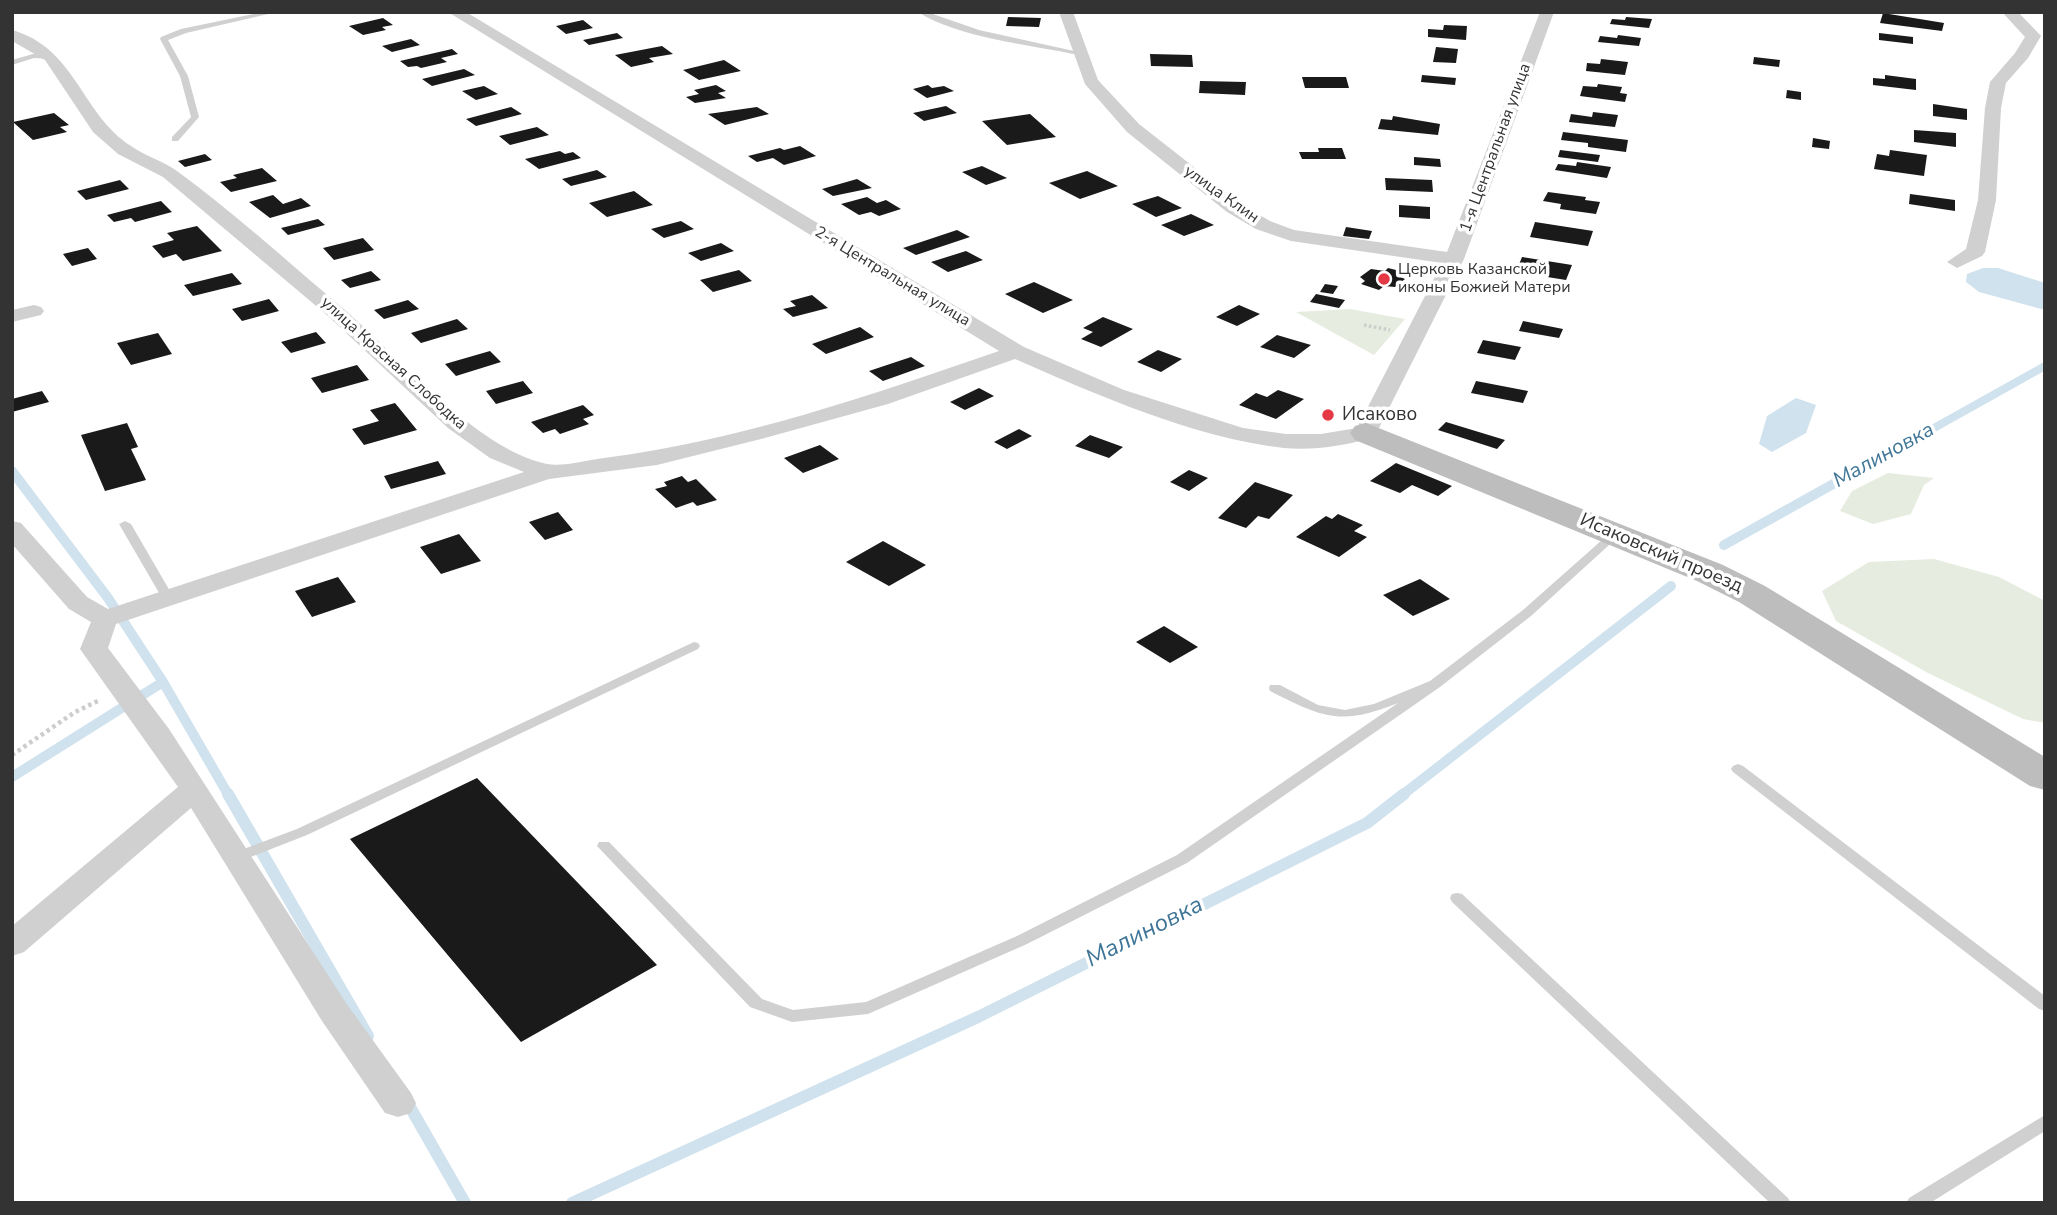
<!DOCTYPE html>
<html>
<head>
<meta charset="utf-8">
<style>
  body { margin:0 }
  #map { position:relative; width:2057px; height:1215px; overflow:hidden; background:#fff; font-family:"Nunito Sans",sans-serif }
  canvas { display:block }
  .frame { position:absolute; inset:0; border:14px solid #333; pointer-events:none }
</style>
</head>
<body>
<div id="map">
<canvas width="2057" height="1215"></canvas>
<div class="frame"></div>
</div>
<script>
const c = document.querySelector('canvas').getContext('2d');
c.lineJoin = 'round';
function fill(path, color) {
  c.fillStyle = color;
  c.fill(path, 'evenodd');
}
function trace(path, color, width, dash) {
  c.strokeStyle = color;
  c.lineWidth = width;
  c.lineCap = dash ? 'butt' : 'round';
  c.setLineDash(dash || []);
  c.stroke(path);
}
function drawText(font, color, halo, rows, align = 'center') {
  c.font = font + ' "Nunito Sans",sans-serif';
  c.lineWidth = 7;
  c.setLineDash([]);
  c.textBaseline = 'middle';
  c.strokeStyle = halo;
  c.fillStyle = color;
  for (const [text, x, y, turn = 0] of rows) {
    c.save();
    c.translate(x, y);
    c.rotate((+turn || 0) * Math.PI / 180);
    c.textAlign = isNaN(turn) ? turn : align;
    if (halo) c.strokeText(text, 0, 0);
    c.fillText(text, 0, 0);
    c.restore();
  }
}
fill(new Path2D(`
  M1350 309 1405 319 1374 355 1296 312Z
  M1888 473 1934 478 1924 485 1911 514 1873 524 1840 511 1852 491Z
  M1934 559 1999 577 2045 601V723L2023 719 1928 673 1836 621 1822 591 1869 562Z`), '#e6ecdf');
fill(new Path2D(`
  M1983 268H1998L2045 283V310L1979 292 1966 282 1967 274Z
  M1796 398 1816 405 1806 433 1772 452 1759 444 1767 416Z`), '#cfe2ee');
trace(new Path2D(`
  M1866 466 2045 366`), '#cfe2ee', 8);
trace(new Path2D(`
  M12 471 108 598 163 682 229 796
  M1724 545 1869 464
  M12 777 163 682
  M1401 796 1671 586`), '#cfe2ee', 10);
trace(new Path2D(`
  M228 794 368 1036
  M406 1100 465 1203
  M572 1203 978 1017 1367 823 1404 794`), '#cfe2ee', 12);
fill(new Path2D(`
  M1883 13 1944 23 1942 31 1880 23Z
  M1008 17 1041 18 1039 27 1006 26Z
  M1626 17 1652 19 1649 28 1610 24 1612 19 1625 20Z
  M383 18 393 25 382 27 386 30 363 35 349 26Z
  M583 20 593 28 566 34 556 26Z
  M1444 25 1467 26 1466 40 1428 37V29L1443 30Z
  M617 33 623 38 589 45 583 40Z
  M1879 33 1913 37V44L1879 40Z
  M1618 35 1641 38 1639 46 1598 42 1600 36 1617 38Z
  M411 39 420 45 392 52 382 46Z
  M662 46 673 54 649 58 654 62 631 67 615 55Z
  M1436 47 1458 49 1456 63 1433 62Z
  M452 49 458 54 441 58 447 62 421 68 417 66 408 67 400 61Z
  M1150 54 1192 55 1193 67 1151 66Z
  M1754 57 1780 60 1779 67 1753 64Z
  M1601 59 1628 62 1625 75 1586 71 1587 63 1600 64Z
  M724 60 741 71 699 80 683 70Z
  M464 69 475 75 432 86 422 79Z
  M1422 75 1456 78 1455 85 1421 82Z
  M1885 75 1916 79V90L1873 85V78L1885 79Z
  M1302 77H1346L1349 88H1305Z
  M1200 81 1246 82 1245 95 1199 93Z
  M1598 84 1622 87 1620 93 1627 94 1625 102 1580 96 1583 86 1597 87Z
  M716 85 726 91 718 93 726 98 695 103 686 97 699 94 694 90Z
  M928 85 932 88 944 86 954 91 927 98 913 89Z
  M484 86 498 94 476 100 462 91Z
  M1787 90 1801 92V100L1786 98Z
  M1933 104 1967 109V120L1933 116Z
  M946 106 957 113 924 121 913 113Z
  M511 107 522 114 476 126 466 119Z
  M757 107 769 114 725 125 708 114Z
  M1593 112 1618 115 1615 127 1569 122 1571 114 1592 117Z
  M54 113 69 125 60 127 67 132 33 140 13 122Z
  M1030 114 1056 137 1007 145 982 121Z
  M1393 116 1440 124 1438 135 1378 129 1381 119 1392 120Z
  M537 127 549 135 510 145 499 136Z
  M1914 130 1956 133V147L1914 142Z
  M1563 132 1628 140 1626 152 1588 147V143L1561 140Z
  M1813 138 1830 141 1829 149 1812 147Z
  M800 146 816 156 784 165 773 158 757 162 748 156 780 148 784 150Z
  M1318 148H1342L1346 159H1302L1299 152H1319Z
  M1560 150 1600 155 1598 162 1558 157Z
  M1890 150 1927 155 1924 176 1874 169 1877 154 1889 156Z
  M560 151 565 154 573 152 581 158 539 169 525 159Z
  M205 154 212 160 185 167 178 161Z
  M1414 157 1440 159 1441 167 1414 165Z
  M1577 162 1611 167 1607 178 1555 170 1558 164 1576 166Z
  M982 166 1007 178 986 185 962 172Z
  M262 168 277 181 231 192 220 182 237 178 233 175Z
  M597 170 607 177 571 186 562 179Z
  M1087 171 1118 186 1080 199 1049 183Z
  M1385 178 1432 180 1433 192 1386 190Z
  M857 179 872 188 833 196 822 189Z
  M120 180 129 189 86 200 77 191Z
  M634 191 653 205 607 217 589 203Z
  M1548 192 1586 197 1585 200 1600 202 1596 214 1560 209 1561 204 1543 201Z
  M1910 194 1955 200V211L1909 204Z
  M273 195 283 204 301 198 311 206 270 218 249 202Z
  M1158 196 1182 208 1156 217 1132 204Z
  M867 197 877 203 886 200 901 209 879 216 871 212 859 215 841 204Z
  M161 201 172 212 135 222 131 218 114 222 107 215Z
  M1399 205 1430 207V219L1399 217Z
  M1191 214 1214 225 1184 236 1161 225Z
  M318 219 325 225 288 235 281 228Z
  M681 221 694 229 664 238 651 229Z
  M1535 222 1593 231 1588 246 1530 237Z
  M197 226 222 251 183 261 176 254 163 258 152 246 174 240 167 233Z
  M1346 227 1372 231 1369 239 1343 236Z
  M957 230 970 237 916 255 903 248Z
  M363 238 374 250 334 260 323 248Z
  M721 243 734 251 701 261 688 253Z
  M88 248 97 259 72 266 63 254Z
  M966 251 983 260 948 272 931 262Z
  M1522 257 1572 265 1566 280 1516 272Z
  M1388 268 1400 271 1396 275 1405 279 1395 287 1384 286 1379 290 1361 284 1365 281 1360 277 1371 269 1385 271Z
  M739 270 752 281 713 292 700 280Z
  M371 271 381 280 350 288 341 280Z
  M232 273 242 284 193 296 184 285Z
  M1034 282 1073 300 1043 313 1005 294Z
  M1325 284 1338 286 1333 294 1320 292Z
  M1316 294 1345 300 1339 308 1310 302Z
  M812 295 828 308 793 317 783 309 796 306 790 301Z
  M269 299 279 311 242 321 232 309Z
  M408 300 419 309 384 319 374 310Z
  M1239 305 1260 314 1237 326 1216 317Z
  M1103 317 1133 329 1101 347 1081 339 1093 332 1083 328Z
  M457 319 468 329 421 343 411 333Z
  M1523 321 1563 329 1559 338 1519 331Z
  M860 327 874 337 826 354 812 344Z
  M316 332 326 343 291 353 281 342Z
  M158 333 172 354 131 365 117 343Z
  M1277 335 1311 345 1294 358 1260 347Z
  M1483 340 1521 347 1515 360 1477 353Z
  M1158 350 1182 359 1161 372 1137 362Z
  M490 351 501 362 456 376 445 364Z
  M911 357 925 366 883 381 869 371Z
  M357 365 369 380 322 393 311 378Z
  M523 381 533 393 496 404 486 391Z
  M1476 381 1528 391 1523 403 1471 393Z
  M979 388 994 396 965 410 950 402Z
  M1278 390 1304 399 1276 419 1239 405 1256 393 1267 397Z
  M42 391 49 402 12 412V399Z
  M395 403 417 430 364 445 352 429 379 421 370 410Z
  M583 405 594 415 583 419 589 424 560 434 555 429 543 433 531 422Z
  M1446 422 1505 440 1497 449 1438 430Z
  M127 423 138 447 131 449 146 480 105 491 81 435Z
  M1019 429 1032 436 1007 449 994 442Z
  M1090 435 1123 447 1109 458 1075 446Z
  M820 445 839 459 803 473 784 458Z
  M438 461 446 474 391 489 384 476Z
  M1396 463 1452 486 1438 496 1412 485 1400 493 1370 481Z
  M1189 470 1208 478 1189 491 1170 482Z
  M682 476 688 482 696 479 717 500 697 506 693 502 676 508 655 489 667 486 664 482Z
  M1255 482 1293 495 1269 519 1258 516 1246 528 1218 518Z
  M558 512 573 530 545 540 529 522Z
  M1338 514 1363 525 1354 531 1367 537 1339 557 1296 537 1326 516 1332 519Z
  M459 534 481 561 441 574 420 547Z
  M883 541 926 565 889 586 846 562Z
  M338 577 356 602 312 617 295 591Z
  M1420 579 1450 599 1413 616 1383 595Z
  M1164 626 1198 647 1170 663 1136 642Z
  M477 778 657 965 521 1042 350 839Z`), '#1a1a1a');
trace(new Path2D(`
  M1364 325 1390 330`), '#cdcdcd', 3.5, [2.5, 2.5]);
trace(new Path2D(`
  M12 755 75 712 100 700`), '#cdcdcd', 4.5, [3.5, 3.5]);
fill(new Path2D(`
  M263 12H277L186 33 168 40 188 76 199 117 178 141H172V137L191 117 180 76 160 39 161 37 181 29Z
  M918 12H927L979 30 1083 53 1079 55C1031 45 959 38 918 12Z
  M33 54 51 55 55 57 51 59 34 58 12 65V60Z
  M125 521 131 524 174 598 172 601H164L162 598 119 524Z
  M1615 531 1621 534 1619 536 1531 616 1440 687 1187 863 1027 944 868 1014 792 1022 750 1007 597 846 599 842H609L762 999 793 1010 866 1002 1017 936 1177 855 1398 703C1341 726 1323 718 1270 691L1269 688 1270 685H1280L1318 705 1345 710 1374 704 1430 681 1523 610 1611 532Z
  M694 642 698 643 700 646 698 649 307 835 238 862 233 861 231 857 233 853 297 829Z
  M1738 764 1743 766 2045 996V1011L2039 1009 1733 772 1731 769 1733 766Z
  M1457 893 1462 894 1788 1198 1791 1203H1770L1452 902 1450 898 1452 894Z
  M2045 1115V1131L1930 1203H1906L1909 1198Z`), '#d0d0d0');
fill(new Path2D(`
  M448 12H466L1024 347 1124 390 1243 428 1286 434H1321L1357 428 1442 263 1291 241 1256 229 1227 212 1127 132 1085 84 1059 12H1073L1098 80 1139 124 1241 204 1270 221 1294 230 1447 252 1540 12H1554L1464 259 1374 438C1345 445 1314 451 1284 448 1195 438 1097 395 1015 359L888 404 761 439 657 465 549 479 116 624 108 648 169 729 346 1003 411 1093 416 1103 411 1113 398 1117 385 1113 322 1021 191 808 24 952 12 956V926L178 787 80 649 91 622 69 609 12 544V521L21 523 87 597 108 609 524 472 490 458 448 428 328 316 163 177 118 154 93 132 45 60 12 41V30C76 48 81 114 131 146 145 156 163 161 177 171 232 211 287 261 339 305 395 352 475 449 547 464 563 467 588 460 604 458 739 441 871 395 999 351Z
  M2002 12H2018L2041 36 2028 58 2006 83 2001 108 1996 200 1985 252 1982 256 1957 268 1947 262 1966 249 1978 200 1985 108 1990 82 2015 53 2025 37Z
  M34 305 41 307 44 311 41 315 12 322V310Z`), '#d0d0d0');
fill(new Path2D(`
  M1366 423 1723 565 1765 586 2045 757V790L2030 786 1739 602 1697 581 1355 440 1350 433 1355 426Z`), '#bdbdbd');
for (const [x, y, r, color] of [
  [1384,279,7,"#e63946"],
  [1328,415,7,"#e63946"]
]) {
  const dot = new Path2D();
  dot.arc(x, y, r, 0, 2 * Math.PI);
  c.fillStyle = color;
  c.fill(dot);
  trace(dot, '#fff', 2.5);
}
drawText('16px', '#333', '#fff', [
  ["1-я Центральная улица",1496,148,-70],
  ["улица Клин",1221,195,35],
  ["2-я Центральная улица",892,277,31],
  ["улица Красная Слободка",393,364,42]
]);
drawText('16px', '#333', '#fff', [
  ["Церковь Казанской",1398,270],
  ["иконы Божией Матери",1398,288]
], 'left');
drawText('19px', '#333', '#fff', [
  ["Исаково",1342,415]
], 'left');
drawText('19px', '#333', '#fff', [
  ["Исаковский проезд",1661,554,23]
]);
drawText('italic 21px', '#3f7597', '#fff', [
  ["Малиновка",1884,456,-29]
]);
drawText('italic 24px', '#3f7597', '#fff', [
  ["Малиновка",1145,933,-27]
]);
</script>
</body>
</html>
